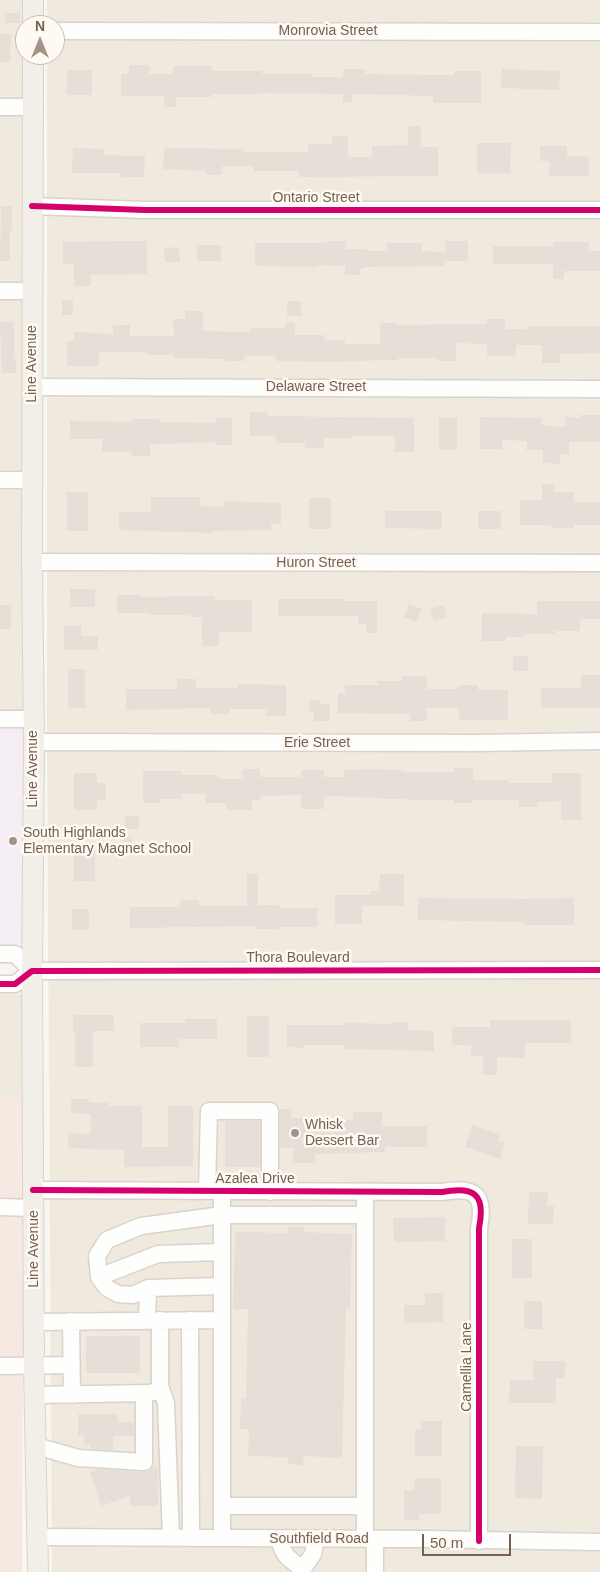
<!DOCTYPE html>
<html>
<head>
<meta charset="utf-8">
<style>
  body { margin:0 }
  #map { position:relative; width:600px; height:1572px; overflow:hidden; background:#f8f6f0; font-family:Arial,sans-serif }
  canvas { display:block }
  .north { position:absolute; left:15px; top:15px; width:50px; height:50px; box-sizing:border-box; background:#fefaf3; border:1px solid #c8bcb2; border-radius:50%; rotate:0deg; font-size:14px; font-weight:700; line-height:20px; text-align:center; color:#766050 }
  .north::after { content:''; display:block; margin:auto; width:18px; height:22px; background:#a49488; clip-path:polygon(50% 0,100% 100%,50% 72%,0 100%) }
  .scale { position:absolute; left:422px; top:1534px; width:89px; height:22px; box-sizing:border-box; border:2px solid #766050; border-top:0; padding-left:6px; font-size:15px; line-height:18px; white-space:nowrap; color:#766050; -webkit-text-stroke:4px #fefaf3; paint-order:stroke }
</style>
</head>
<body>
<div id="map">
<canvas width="600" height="1572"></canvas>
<div class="north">N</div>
<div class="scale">50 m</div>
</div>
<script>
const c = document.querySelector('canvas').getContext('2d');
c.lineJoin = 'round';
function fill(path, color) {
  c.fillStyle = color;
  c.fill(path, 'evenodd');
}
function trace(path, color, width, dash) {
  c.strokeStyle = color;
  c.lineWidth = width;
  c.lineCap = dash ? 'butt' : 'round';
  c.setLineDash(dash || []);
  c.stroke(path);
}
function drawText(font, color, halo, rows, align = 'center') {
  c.font = font + ' Arial,sans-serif';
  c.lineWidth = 5;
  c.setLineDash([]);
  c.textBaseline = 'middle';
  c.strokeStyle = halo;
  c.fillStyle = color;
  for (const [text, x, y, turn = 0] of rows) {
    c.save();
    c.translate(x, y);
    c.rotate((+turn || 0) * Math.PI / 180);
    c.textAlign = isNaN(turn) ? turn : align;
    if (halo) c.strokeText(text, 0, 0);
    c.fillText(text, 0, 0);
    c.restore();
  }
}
fill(new Path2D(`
  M0 0H25V734L19 728 0 727Z
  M47 0H600V1572H52L47 725V55H55V25H47Z
  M0 994H25L24 1098H0Z`), '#f0e9de');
fill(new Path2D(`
  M0 1098H24L22 1572H0Z`), '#f5e9e2');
fill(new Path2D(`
  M0 727 19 728 25 734 24 950 0 951Z`), '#f5eef4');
fill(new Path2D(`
  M5 13H20V23H5Z
  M0 34H11L10 62H0Z
  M129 65H149V74H173V66H212V71H262V74H312V77H343V69H365V74L426 75H454V71H481V103H433V96L352 94V102H343V94L262 93V94H212V97H176V107H164V96H121V74H129Z
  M502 69 560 71 559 90 501 88Z
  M67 70H92V95H67Z
  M408 126H421V147H438V176L299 177V171H254V166H222V175H206V171L163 169 164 148 243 149V152H308V144H332V136H348V157H372V146L408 145Z
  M477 143H511L510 174 477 173Z
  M540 146H567V156L589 157V176H549V161H540Z
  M73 148 104 149V155L145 156 144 177H121V173H72Z
  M1 206H12V230H10V261H0Z
  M113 241H147V274L91 275V286H74V264H63V242Z
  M327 241H346V249H367V251H387V243H422V251L445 252V241H468V261H445V266L367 267 360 269V275H345V266L318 265V267L255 266V243H327Z
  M553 242H589V251H600V271H564V279H553V264H493V246H553Z
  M197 245H221V261H197Z
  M179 247 180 262H165L164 248Z
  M62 300H73V315H62Z
  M287 301H301V316H287Z
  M185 311H203V331L251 332V328H285V323H295V335H324V340H345V344H380V323H398V325L487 324V319H505V329H527V326H600V353L560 354V363H542V345H516V356H487V344L456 343V361H438V358H398V360L345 361V362L276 361V356H244V361H226V359H205V358H174V355H147V352H99V366H67V341H74V332L113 334V325H130V336H174L173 319H185Z
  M0 322H14V359H16V373H2Z
  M250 412H268V416L414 418V452H395V436H352V438H324V448H305V443H276V436H250Z
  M580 415H600V442H569V454H560V464L543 463V450H526L527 441 502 440V449H480V417L542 418 541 425 565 427V417L580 418Z
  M216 418H232V445H216V442L159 444 150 445V456H132V452H102V439H70V421L132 422V419H159V422L216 423Z
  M439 418H457V450H439Z
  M542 484H555V492H574V502H600V525H574V528H551V525H520V500H542Z
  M67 492H88V531H67Z
  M151 497H200V506L223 507V501L281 503V524H271V530L214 531V533L119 530V512H151Z
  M309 498H331V529H309Z
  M385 511H442V529L385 528Z
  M478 511H501V529H478Z
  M70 589H95V607H70Z
  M117 595H142V597L215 596V600H252V632H219V646H202V617H189V615H150V613H117Z
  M278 599H344V601H377V633H366V624H358V616H278Z
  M537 601H600V619H580V631H555V634H524V637H506V641H482V613L537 614Z
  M409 604 422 609 416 622 404 617Z
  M0 605H11V629H0Z
  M444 605 447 617 434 621 430 609Z
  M64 626H81V636H98V650H64Z
  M513 656H528V671H513Z
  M68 669H85V708H68Z
  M581 675H600V708H541V688H581Z
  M402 676H427V689H459V685H478V690H508V720H459V708H427V721H410V714L338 713V693H345V685H378V681H402Z
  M177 679H196V688H238V684L286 685V716H267V709H230V714H210V708L126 710V689H177Z
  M309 700H320V704H330V721H314V711H309Z
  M454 768H473V780H508V783H552V773H581V820H561V801L537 802V807H519V800H473V803H454V800H406V799H383V798L324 796V809H301V795L260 796V800H252V810H226V803H206V794H182V799H160V803H143V771H182V775H219V779H243V769H260V777H301V770H324V777H344V770L375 769 402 770V772H454Z
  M74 773H97V783H106V800H97V810H74Z
  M125 816H139V829H125Z
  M121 837H132V853H121Z
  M74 851H95V881H74Z
  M247 874H258V905H279V908H317V927H279V929H255V926L130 928V907H180V900H199V906H247Z
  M380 874H404V906H362V924H335V895H370V891H379Z
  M418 898 525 899 574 898V925H525V922L418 920Z
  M72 909H89V930H72Z
  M73 1015H114V1031H93V1067H75V1031H73Z
  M247 1016H269V1057H247Z
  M185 1019H217V1039H179V1047H140V1023H185Z
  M490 1020H571V1043H525V1058L497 1057V1075H483V1056H471V1045H452V1027H490Z
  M393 1022H408V1030L434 1031V1051L345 1049V1045H304V1048L287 1047V1025H346V1023L393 1024Z
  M71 1099H89V1102L109 1103V1106H142V1147H168V1106H193V1166L124 1167V1150L68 1148V1133L90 1134 91 1114 71 1113Z
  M280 1109H291V1118H315V1120H353V1112H382V1126H427V1147H385V1152L315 1154V1163H293V1148H280Z
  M225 1121H260V1167H225Z
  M472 1125 500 1134 498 1141 505 1143 500 1159 465 1147Z
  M529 1192H548L547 1205 554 1206 553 1224H528Z
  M445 1217V1241L394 1242 393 1218Z
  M288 1227H304V1232L352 1234 350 1309H346L342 1458 304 1456 303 1465 288 1464V1457L248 1456 249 1429H240L241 1399H246L248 1309H233L235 1232 288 1233Z
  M512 1239H532V1278H512Z
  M425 1293H443V1322L404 1323V1305H425Z
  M524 1301H542V1329H524Z
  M86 1336H140V1373H86Z
  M533 1361H565V1378H556V1403H509L510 1380H533Z
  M78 1414H118V1422H134V1436H113V1450L90 1449V1445H84V1435H78Z
  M421 1421H442V1456H415V1429H421Z
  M516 1446H543L542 1499 515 1498Z
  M152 1467H158V1506H130V1496L101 1506 90 1472 98 1469 143 1472 149 1471Z
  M415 1478H441V1514H419V1520H404V1490H414Z`), '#e5dfd7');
const minor = new Path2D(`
  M55 31 600 32
  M0 107H32
  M32 206 145 210H600
  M0 291H32
  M32 387 600 389
  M0 480H32
  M32 562 600 563
  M0 719H33
  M34 742 476 743 600 741
  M0 954H15L32 971
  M0 984H15L32 971 600 970
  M33 1190 442 1192C474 1186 486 1194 479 1228V1541
  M207 1191 209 1111H270V1192
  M222 1191V1538
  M365 1192V1539
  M0 1207 33 1208
  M99 1277 158 1254 222 1252
  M221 1286 148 1288 133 1295 118 1294 107 1288 99 1277 97 1256 107 1240 141 1226 222 1215H365
  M190 1320 191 1538
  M71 1321 72 1395
  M147 1321 148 1288
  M34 1322 222 1320
  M0 1366 72 1365
  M160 1386 166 1403 171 1538
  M35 1395 149 1393 157 1391 160 1386V1320
  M36 1446 78 1458 144 1462V1393
  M222 1506H365
  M38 1537 426 1539 600 1542
  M279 1539C283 1556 289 1559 303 1569
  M375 1539V1572
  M303 1572V1569L313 1554 316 1539`);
const major = new Path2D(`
  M33 25V0
  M33 55 32 562 34 742 32 971 34 1366 38 1572`);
trace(minor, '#d8d3ce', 19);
trace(major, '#d9d3cc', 22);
trace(minor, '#fefefd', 16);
trace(major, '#f2efe8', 20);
trace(new Path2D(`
  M32 206 145 210H600
  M0 984H15L32 971 600 970
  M33 1190 442 1192C474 1186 486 1194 479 1228V1541`), '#d6006c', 6);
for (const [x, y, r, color] of [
  [13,841,5,"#a49488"],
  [295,1133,5,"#a49488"]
]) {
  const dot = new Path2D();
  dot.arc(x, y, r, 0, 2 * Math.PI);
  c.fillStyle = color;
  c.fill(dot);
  trace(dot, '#fefaf3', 2);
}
drawText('14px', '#766050', '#fefaf3', [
  ["Monrovia Street",328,31],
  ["Ontario Street",316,198],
  ["Line Avenue",32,364,-90],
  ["Delaware Street",316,387],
  ["Huron Street",316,563],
  ["Erie Street",317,743],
  ["Line Avenue",33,769,-90],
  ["Thora Boulevard",298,958],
  ["Azalea Drive",255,1179],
  ["Line Avenue",34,1249,-90],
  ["Camellia Lane",467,1367,-90],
  ["Southfield Road",319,1539]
]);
drawText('14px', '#766050', '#fefaf3', [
  ["South Highlands",23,833],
  ["Elementary Magnet School",23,849],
  ["Whisk",305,1125],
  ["Dessert Bar",305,1141]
], 'left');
</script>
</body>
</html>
